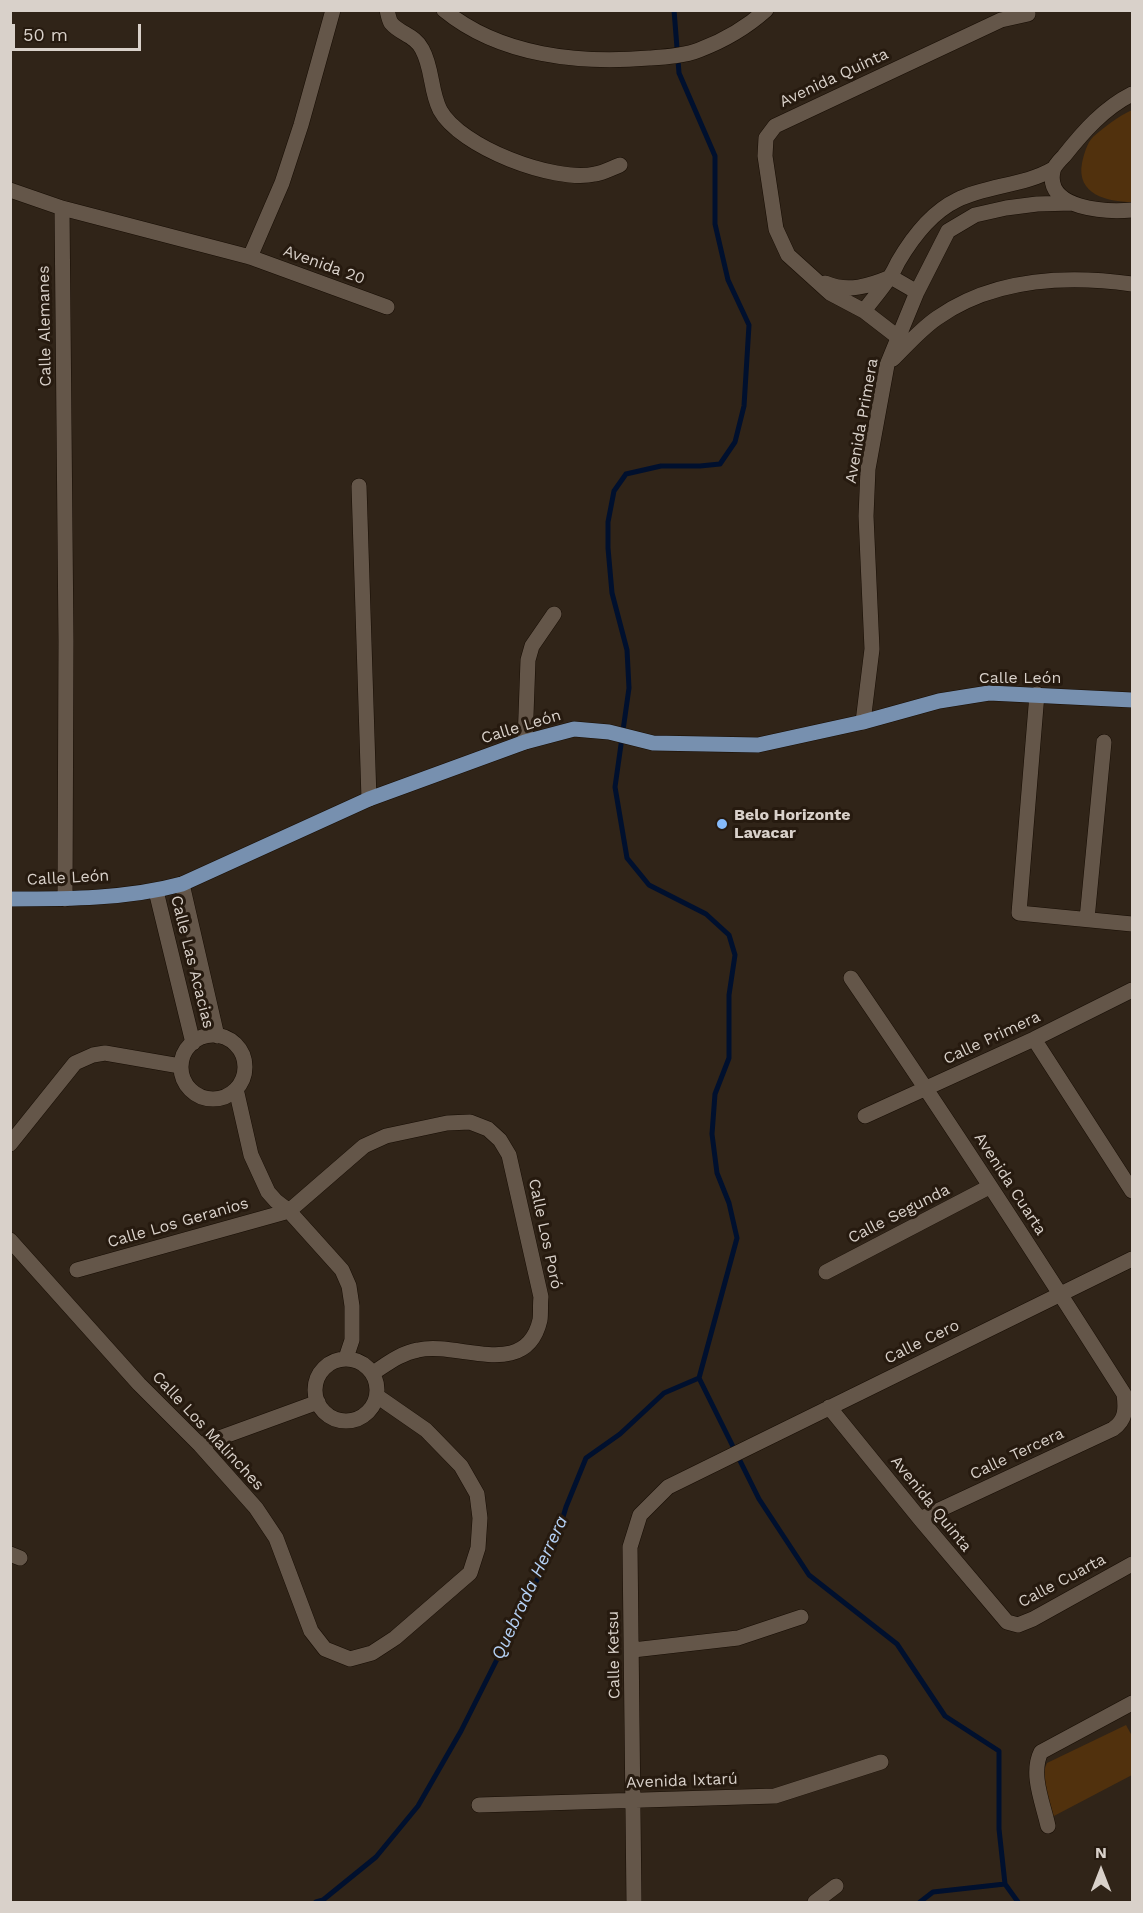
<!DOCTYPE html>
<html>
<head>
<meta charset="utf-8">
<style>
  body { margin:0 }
  #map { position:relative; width:1143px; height:1913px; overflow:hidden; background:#302418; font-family:"Work Sans",sans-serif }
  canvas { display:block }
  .frame { position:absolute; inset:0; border:12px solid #d9d1ca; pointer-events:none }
  .north { position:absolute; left:1071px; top:1841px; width:60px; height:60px; -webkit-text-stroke:4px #261a0f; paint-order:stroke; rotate:0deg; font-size:16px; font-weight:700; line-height:24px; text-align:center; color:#d9d1ca }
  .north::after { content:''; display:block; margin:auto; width:21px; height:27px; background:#d9d1ca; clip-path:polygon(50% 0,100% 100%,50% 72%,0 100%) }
  .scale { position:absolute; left:12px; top:24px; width:129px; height:27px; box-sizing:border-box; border:3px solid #d9d1ca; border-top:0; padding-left:8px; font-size:18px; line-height:21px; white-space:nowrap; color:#d9d1ca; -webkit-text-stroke:4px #261a0f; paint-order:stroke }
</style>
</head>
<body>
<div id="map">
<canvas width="1143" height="1913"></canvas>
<div class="frame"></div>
<div class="north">N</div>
<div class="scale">50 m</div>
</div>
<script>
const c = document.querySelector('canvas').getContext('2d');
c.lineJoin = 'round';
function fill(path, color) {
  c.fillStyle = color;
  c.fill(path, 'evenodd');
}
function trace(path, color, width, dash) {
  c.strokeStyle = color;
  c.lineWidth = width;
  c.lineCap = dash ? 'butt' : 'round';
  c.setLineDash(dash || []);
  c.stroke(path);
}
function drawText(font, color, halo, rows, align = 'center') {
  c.font = font + ' "Work Sans",sans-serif';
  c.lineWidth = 6;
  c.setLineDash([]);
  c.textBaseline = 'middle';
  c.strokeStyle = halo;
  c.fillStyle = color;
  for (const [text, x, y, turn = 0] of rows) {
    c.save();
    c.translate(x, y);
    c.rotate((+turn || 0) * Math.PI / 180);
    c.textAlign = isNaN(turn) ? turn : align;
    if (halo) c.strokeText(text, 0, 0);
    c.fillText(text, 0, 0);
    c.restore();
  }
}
fill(new Path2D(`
  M1132 110V202C1107 202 1076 194 1082 163 1084 154 1087 143 1093 137 1104 127 1119 116 1132 110Z
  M1126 1725 1132 1736V1775L1052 1817C1049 1800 1039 1779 1047 1763Z`), '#51310d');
trace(new Path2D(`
  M699 1378 759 1499 809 1575 897 1644 945 1716 999 1751V1829L1005 1884 1018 1902
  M316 1902 323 1900 376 1857 418 1806 461 1731 555 1544 566 1507 586 1458 620 1434 664 1393 699 1378 737 1238 729 1203 717 1173 712 1134 715 1094 729 1058V995L735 955 729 935 706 914 649 885 627 858 615 787 629 688 627 650 612 593 608 548V522L614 491 626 474 661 466H700L720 464 735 442 744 406 749 325 728 280 715 224V156L679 73 674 10
  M920 1902 933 1892 1005 1884`), '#00102e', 5);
const minor = new Path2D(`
  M387 10C388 14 389 20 391 23 400 34 415 35 422 49 433 69 430 90 440 110 460 147 554 183 595 174 603 173 612 168 620 165
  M444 10C500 56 580 64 649 58 665 57 684 56 699 50 723 41 747 27 766 10
  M1132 94C1104 108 1083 132 1064 156 1060 160 1054 166 1053 171 1044 210 1108 212 1132 210
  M10 190 62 208 250 257 387 307
  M62 208 66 641 65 899
  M250 257 282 183 301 125 333 10
  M825 283C848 293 869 286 891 277L917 292
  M864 311C872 300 881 290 889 278 893 273 895 268 898 262 912 238 932 212 957 200 987 185 1024 186 1053 169
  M899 338 864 311 830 293 788 255 776 229 765 156 766 138 775 126 1001 20 1028 14
  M893 359C907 345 921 329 937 318 994 278 1066 275 1132 284
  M359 486 369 799
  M1037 694 1019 913 1132 924
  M863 722 872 649 866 516 868 469 887 365 917 292 948 231 975 215 1006 208 1037 204 1072 203
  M525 742 528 660 532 646 554 614
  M182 884 217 1036
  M156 891 193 1043
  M1087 919 1104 742
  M851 978C945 1115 1035 1254 1124 1394 1126 1409 1126 1420 1113 1429L920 1519
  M181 1067a32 32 0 1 1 64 0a32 32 0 1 1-64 0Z
  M1034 1039 1132 1191
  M236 1089 251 1155 268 1192 276 1201 289 1211 342 1270 349 1286 352 1306V1340L346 1358
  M865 1116 1034 1039 1132 990
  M10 1144 75 1063 93 1055 105 1053 180 1066
  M10 1240 139 1384 200 1445 256 1508 276 1538 311 1631 325 1649 350 1659 372 1653 395 1638 470 1573 478 1548 480 1518 477 1494 461 1466 426 1430 377 1396
  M77 1270 289 1211 364 1146 386 1136 447 1123 470 1122 488 1129 500 1140 509 1155 541 1297C540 1304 541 1313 540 1320 526 1381 459 1341 418 1350 401 1353 387 1364 373 1373
  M826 1272 989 1187
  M315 1390a31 31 0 1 1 62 0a31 31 0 1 1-62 0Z
  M829 1407 920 1519 1007 1622 1018 1625 1033 1619 1132 1564
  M200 1445 318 1402
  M10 1554 20 1558
  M633 1650 738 1638 801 1617
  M479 1805 775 1796 881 1762
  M1048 1826C1043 1803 1030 1774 1041 1752L1132 1703
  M634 1902 630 1547 640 1515 668 1487 1132 1259
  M815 1902 836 1886`);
const major = new Path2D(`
  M10 899C67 899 127 899 182 884L369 799 525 742 574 729 609 732 653 743 758 745 863 722 939 701 989 693 1132 700`);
trace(minor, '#170d04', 16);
trace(major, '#170d04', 16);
trace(minor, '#645649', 15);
trace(major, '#7790af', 15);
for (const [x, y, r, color] of [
  [722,824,6,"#86bbfb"]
]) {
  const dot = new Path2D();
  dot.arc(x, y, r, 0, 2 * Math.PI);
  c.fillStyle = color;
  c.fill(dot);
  trace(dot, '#261a0f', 2);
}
drawText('16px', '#d9d1ca', '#261a0f', [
  ["Avenida Quinta",834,78,-25],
  ["Avenida 20",324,265,20],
  ["Calle Alemanes",45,326,-91],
  ["Avenida Primera",862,421,-80],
  ["Calle León",1020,678],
  ["Calle León",521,727,-17],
  ["Calle León",68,878,-3],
  ["Calle Las Acacias",192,962,76],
  ["Calle Primera",992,1038,-25],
  ["Avenida Cuarta",1010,1184,57],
  ["Calle Segunda",899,1214,-27],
  ["Calle Los Geranios",178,1223,-16],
  ["Calle Los Poró",545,1234,78],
  ["Calle Cero",922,1342,-26],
  ["Calle Los Malinches",208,1431,47],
  ["Calle Tercera",1017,1454,-25],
  ["Avenida Quinta",931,1504,51],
  ["Calle Cuarta",1062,1581,-28],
  ["Calle Ketsu",614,1655,-91],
  ["Avenida Ixtarú",682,1781,-2]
]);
drawText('bold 16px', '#d9d1ca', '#261a0f', [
  ["Belo Horizonte",734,815],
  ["Lavacar",734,833]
], 'left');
drawText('italic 18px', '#b4d0f4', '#261a0f', [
  ["Quebrada Herrera",530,1588,-65]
]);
</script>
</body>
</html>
